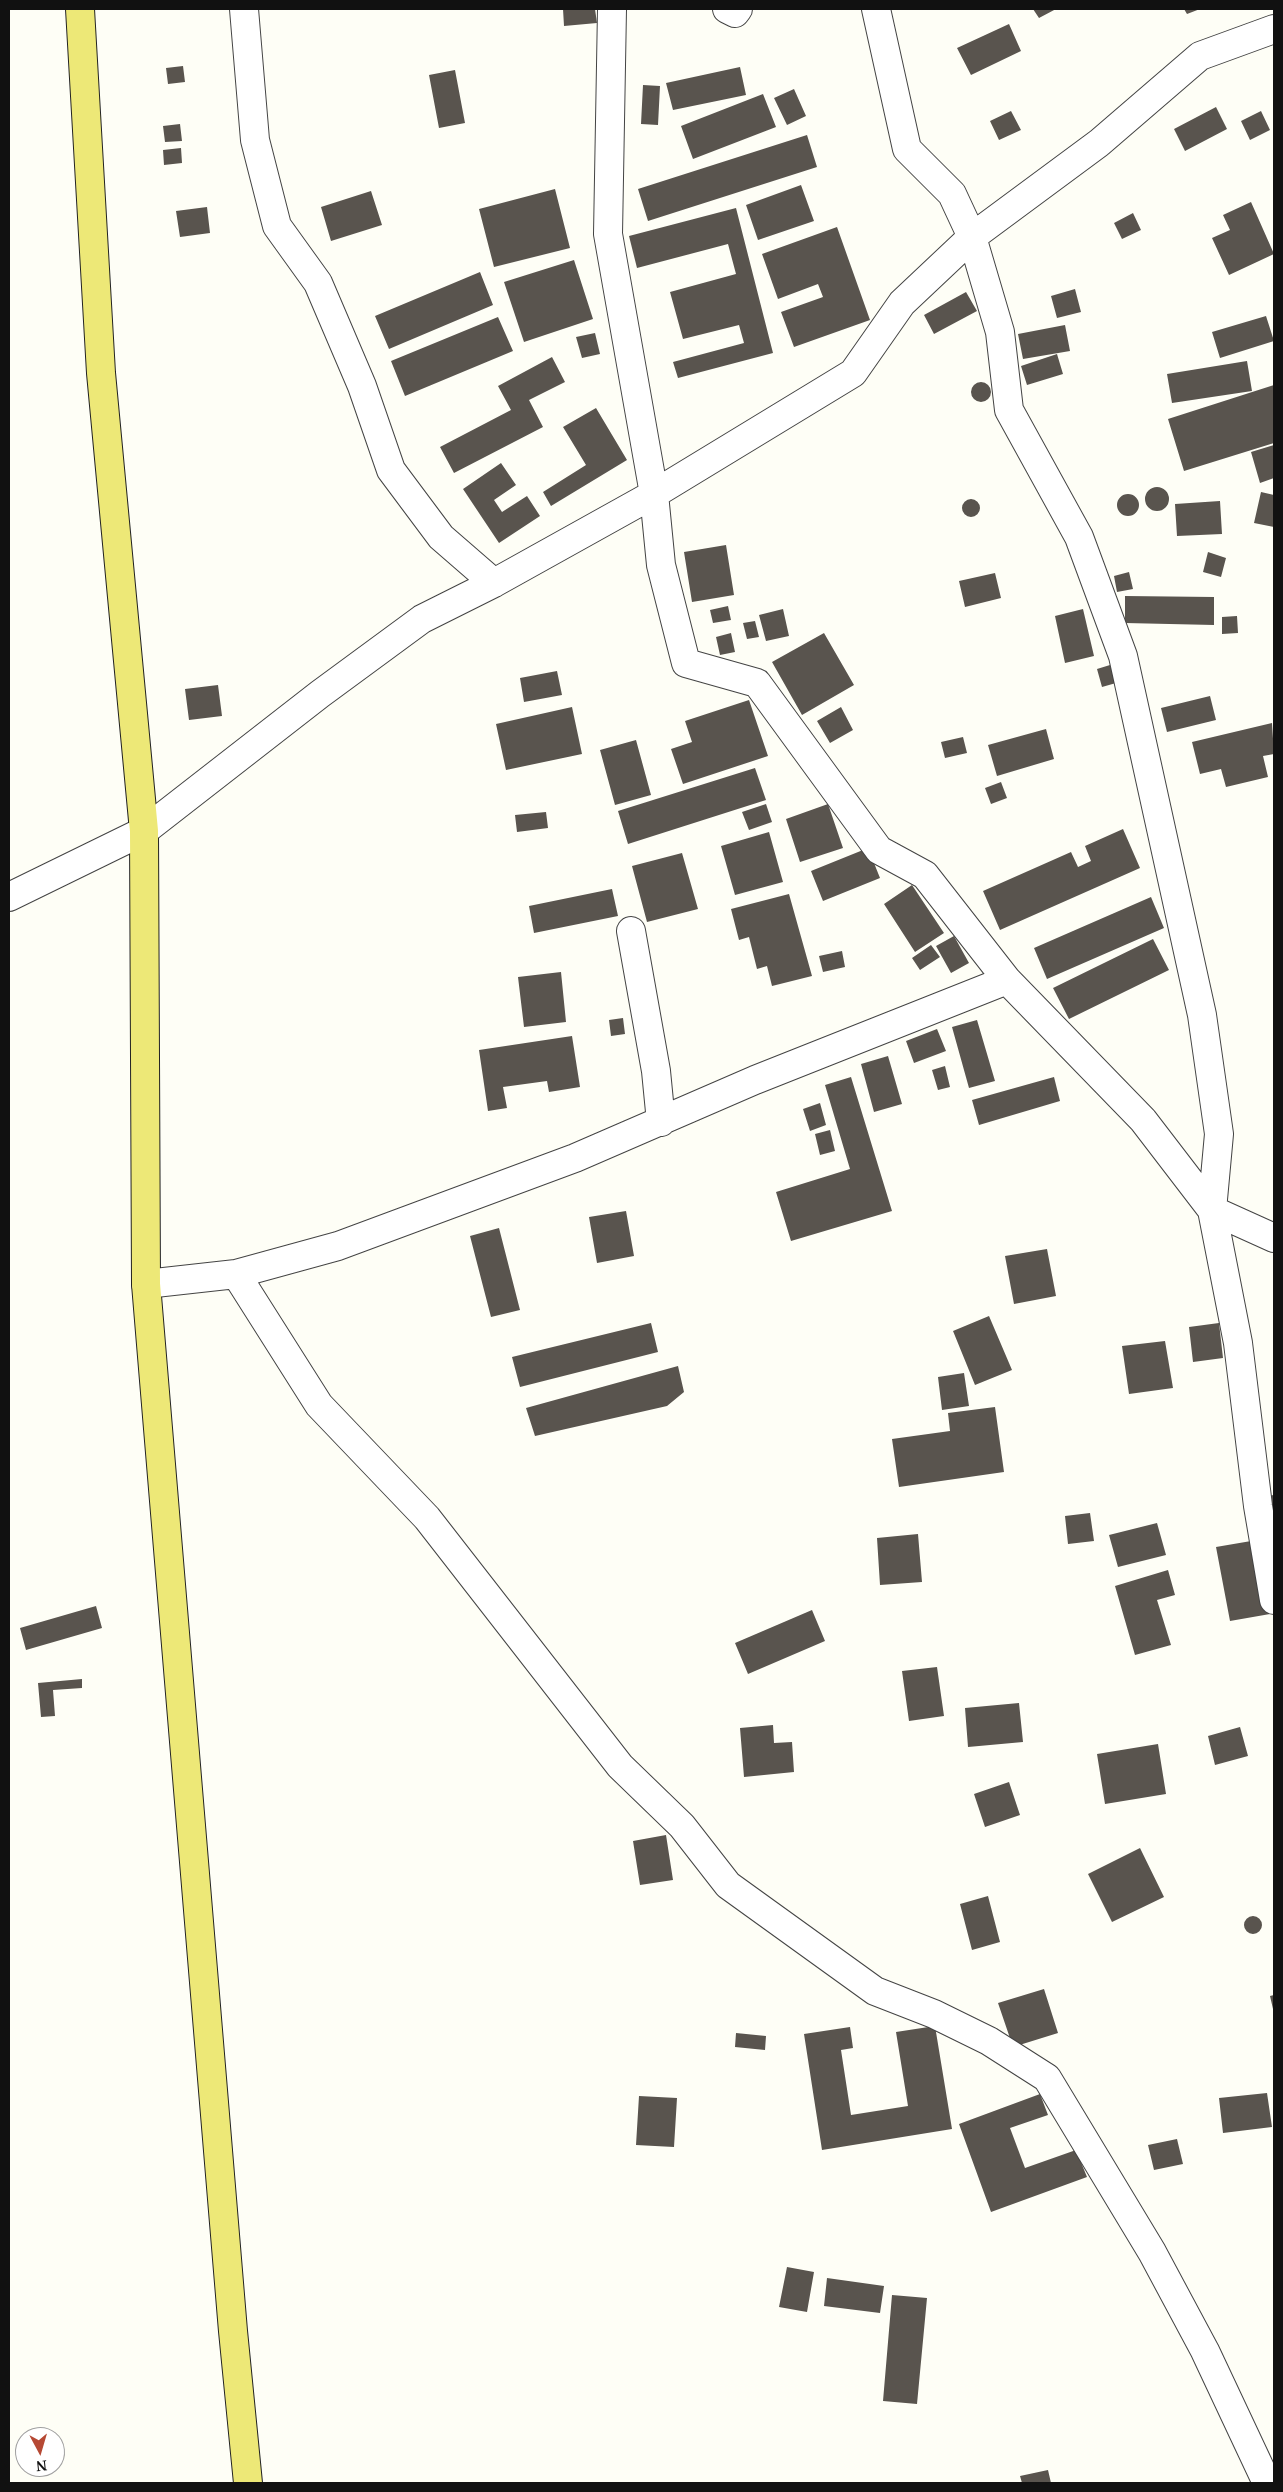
<!DOCTYPE html>
<html>
<head>
<meta charset="utf-8">
<style>
  body { margin:0 }
  #map { position:relative; width:1283px; height:2492px; overflow:hidden; background:#fefef6; font-family:"Noto Serif",serif }
  canvas { display:block }
  .frame { position:absolute; inset:0; border:10px solid #111; pointer-events:none }
  .north { position:absolute; left:15px; top:2427px; width:50px; height:50px; box-sizing:border-box; background:#fff; border:1px solid #a0a0a0; border-radius:50%; rotate:174deg; font-size:14px; font-weight:700; line-height:20px; text-align:center; color:#111 }
  .north::after { content:''; display:block; margin:auto; width:18px; height:22px; background:#b64934; clip-path:polygon(50% 0,100% 100%,50% 72%,0 100%) }
</style>
</head>
<body>
<div id="map">
<canvas width="1283" height="2492"></canvas>
<div class="frame"></div>
<div class="north">N</div>
</div>
<script>
const c = document.querySelector('canvas').getContext('2d');
c.lineJoin = 'round';
function fill(path, color) {
  c.fillStyle = color;
  c.fill(path, 'evenodd');
}
function trace(path, color, width, dash) {
  c.strokeStyle = color;
  c.lineWidth = width;
  c.lineCap = dash ? 'butt' : 'round';
  c.setLineDash(dash || []);
  c.stroke(path);
}
fill(new Path2D(`
  M563 9H595L597 23 564 26Z
  M1033 9H1056L1039 18Z
  M1184 9H1200L1187 14Z
  M1009 24 1021 51 971 75 957 48Z
  M183 66 185 82 168 84 166 68Z
  M740 67 746 95 673 110 666 83Z
  M455 70 465 123 439 128 429 75Z
  M643 85 660 86 658 125 641 124Z
  M794 89 806 116 787 125 774 98Z
  M763 94 776 127 693 159 681 126Z
  M1216 107 1227 129 1185 151 1174 129Z
  M1011 111 1021 130 999 140 990 121Z
  M1261 111 1270 130 1250 140 1241 121Z
  M180 124 182 141 165 142 163 126Z
  M807 135 817 167 648 221 638 189Z
  M181 148 182 163 164 165 163 150Z
  M801 185 814 221 758 240 746 205Z
  M555 189 570 248 494 267 479 209Z
  M371 191 382 225 331 241 321 207Z
  M1251 202 1274 254 1229 275 1212 238 1230 230 1223 215Z
  M207 207 210 233 180 237 176 211Z
  M736 208 773 353 678 378 673 362 744 343 739 325 683 339 670 292 736 274 728 244 637 268 629 236Z
  M1133 213 1141 230 1122 239 1114 223Z
  M837 227 870 320 794 347 781 312 823 297 818 284 778 299 762 254Z
  M574 260 593 319 524 342 504 282Z
  M480 272 493 305 389 349 375 316Z
  M1075 289 1081 312 1057 318 1051 296Z
  M966 292 977 311 934 334 924 315Z
  M1266 316 1274 341 1220 358 1212 332Z
  M498 317 513 351 405 396 391 361Z
  M1065 325 1070 351 1023 359 1018 334Z
  M595 333 600 354 582 358 576 337Z
  M1057 354 1063 374 1027 385 1021 366Z
  M552 357 565 382 529 400 543 427 454 473 440 447 511 410 498 386Z
  M1247 361 1252 391 1172 403 1167 374Z
  M971 392a10 10 0 1 1 20 0a10 10 0 1 1-20 0Z
  M1274 385V443L1184 471 1168 419Z
  M596 408 627 460 551 506 543 492 586 465 563 427Z
  M1274 445V478L1260 483 1251 452Z
  M501 463 516 485 494 500 502 512 527 496 540 516 499 543 463 489Z
  M1145 499a12 12 0 1 1 24 0a12 12 0 1 1-24 0Z
  M1261 492 1274 495V527L1254 523Z
  M1117 505a11 11 0 1 1 22 0a11 11 0 1 1-22 0Z
  M962 508a9 9 0 1 1 18 0a9 9 0 1 1-18 0Z
  M1220 501 1222 534 1177 536 1175 504Z
  M726 545 734 595 692 602 684 552Z
  M1208 552 1226 558 1221 577 1203 572Z
  M1129 572 1133 589 1117 592 1114 576Z
  M995 573 1001 598 965 607 959 581Z
  M1125 596 1214 597V625L1125 623Z
  M728 606 731 620 713 623 710 610Z
  M783 609 789 636 766 641 759 615Z
  M1083 609 1094 656 1065 663 1055 616Z
  M1237 616 1238 633 1222 634V617Z
  M755 621 759 637 747 639 743 623Z
  M731 633 735 652 720 655 716 637Z
  M824 633 854 685 802 715 772 662Z
  M1110 665 1116 683 1102 687 1097 669Z
  M557 671 562 695 524 702 520 678Z
  M218 685 222 716 189 720 185 689Z
  M1210 696 1216 720 1167 732 1161 708Z
  M749 700 768 756 683 784 671 749 692 742 685 721Z
  M572 707 582 754 506 770 496 724Z
  M841 707 853 730 830 743 817 721Z
  M1272 723 1274 754 1263 756 1268 777 1226 787 1221 769 1200 774 1192 742Z
  M1046 729 1054 759 997 776 988 745Z
  M963 737 967 753 945 758 941 742Z
  M636 740 651 795 615 805 600 750Z
  M755 768 766 800 628 844 618 811Z
  M1001 782 1007 798 991 804 985 788Z
  M766 804 772 822 749 830 742 812Z
  M828 804 843 848 800 862 786 819Z
  M546 812 548 828 517 832 515 815Z
  M1123 829 1140 868 1000 930 983 891 1071 852 1078 867 1091 861 1085 846Z
  M769 832 783 882 735 895 721 846Z
  M868 848 880 878 823 901 811 871Z
  M682 853 698 909 647 922 632 866Z
  M912 885 944 933 915 952 884 904Z
  M612 889 618 916 534 933 529 906Z
  M789 894 812 976 772 986 767 966 757 969 749 937 739 940 731 909Z
  M1151 897 1164 928 1047 979 1034 948Z
  M954 936 969 963 951 973 936 946Z
  M1153 939 1169 970 1069 1019 1053 988Z
  M931 945 940 957 920 970 912 958Z
  M842 951 845 967 823 972 819 956Z
  M561 972 566 1022 524 1027 518 977Z
  M623 1018 625 1034 611 1036 609 1020Z
  M977 1020 995 1081 969 1088 952 1027Z
  M937 1029 946 1051 914 1063 906 1041Z
  M572 1036 580 1087 549 1092 547 1081 503 1087 507 1108 488 1111 479 1050Z
  M888 1056 902 1104 874 1112 861 1064Z
  M945 1066 950 1087 938 1090 932 1070Z
  M851 1077 892 1211 791 1241 776 1192 850 1169 825 1085Z
  M1054 1077 1060 1101 979 1125 972 1100Z
  M820 1103 826 1125 810 1131 803 1109Z
  M830 1130 835 1151 820 1155 815 1134Z
  M626 1211 634 1256 597 1263 589 1217Z
  M499 1228 520 1310 491 1317 470 1236Z
  M1047 1249 1056 1296 1014 1304 1005 1256Z
  M989 1316 1012 1370 975 1385 953 1331Z
  M651 1323 658 1352 520 1387 512 1357Z
  M1219 1323 1223 1358 1193 1362 1189 1327Z
  M1165 1341 1173 1388 1129 1394 1122 1346Z
  M678 1366 684 1392 667 1406 535 1436 526 1408Z
  M964 1373 969 1406 942 1410 938 1377Z
  M995 1407 1004 1472 899 1487 892 1439 950 1431 948 1413Z
  M1274 1495V1532L1266 1496Z
  M1090 1513 1094 1541 1068 1544 1065 1516Z
  M1157 1523 1166 1555 1118 1567 1109 1535Z
  M918 1534 922 1582 880 1585 877 1538Z
  M1257 1540 1270 1614 1230 1621 1216 1547Z
  M1168 1570 1175 1595 1157 1600 1171 1645 1135 1655 1115 1586Z
  M96 1606 102 1628 26 1650 20 1628Z
  M812 1610 825 1641 748 1674 735 1643Z
  M937 1667 944 1716 909 1721 902 1671Z
  M82 1679V1688L53 1690 55 1716 41 1717 38 1683Z
  M1019 1703 1023 1742 968 1747 965 1708Z
  M773 1725 774 1743 792 1742 794 1772 744 1777 740 1728Z
  M1240 1727 1248 1756 1215 1765 1208 1736Z
  M1158 1744 1166 1794 1105 1804 1097 1754Z
  M1009 1782 1020 1815 985 1827 974 1794Z
  M666 1835 673 1880 640 1885 633 1841Z
  M1140 1848 1164 1897 1112 1922 1088 1874Z
  M988 1896 1000 1942 972 1950 960 1904Z
  M1244 1925a9 9 0 1 1 18 0a9 9 0 1 1-18 0Z
  M1044 1989 1058 2033 1013 2047 998 2003Z
  M1274 1995V2009H1273L1270 1996Z
  M935 2026 952 2129 822 2150 804 2034 850 2027 853 2048 841 2050 851 2115 908 2106 896 2032Z
  M736 2033 766 2036 765 2050 735 2047Z
  M1267 2093 1272 2127 1223 2133 1219 2098Z
  M1040 2094 1048 2115 1010 2128 1025 2168 1076 2150 1087 2177 991 2212 959 2124Z
  M639 2096 677 2098 674 2147 636 2145Z
  M1177 2139 1183 2164 1154 2170 1148 2145Z
  M787 2267 814 2272 807 2312 779 2307Z
  M827 2278 884 2286 880 2313 824 2306Z
  M892 2295 927 2298 917 2404 883 2401Z
  M1048 2470 1051 2483H1022L1020 2476Z`), '#59544e');
const minor = new Path2D(`
  M244 9 255 140 277 226 318 283 362 386 391 470 441 537 494 583
  M612 9 608 234 654 494 661 565 686 663 757 683 879 850 925 875 1007 980
  M727 9 735 13 738 9
  M876 9 907 149 952 194 972 237 1000 332 1009 410 1079 537 1123 656 1202 1015 1219 1134 1212 1210 1238 1343 1258 1506 1274 1600
  M9 897 144 831 320 694 422 619 494 583 654 494 853 373 902 303 972 237 1099 143 1200 56 1274 29
  M631 931 656 1071 661 1122
  M236 1274 319 1405 427 1518 620 1766 682 1826 728 1885 875 1991 934 2014 989 2041 1047 2078 1152 2252 1205 2351 1267 2483
  M146 1284 236 1274 338 1246 575 1158 755 1080 1007 980 1143 1120 1212 1210 1274 1238`);
const major = new Path2D(`
  M80 9 101 373 144 831 146 1284 233 2331 248 2483`);
trace(minor, '#444', 30);
trace(major, '#222', 30);
trace(minor, '#fff', 28);
trace(major, '#ede877', 28);
</script>
</body>
</html>
